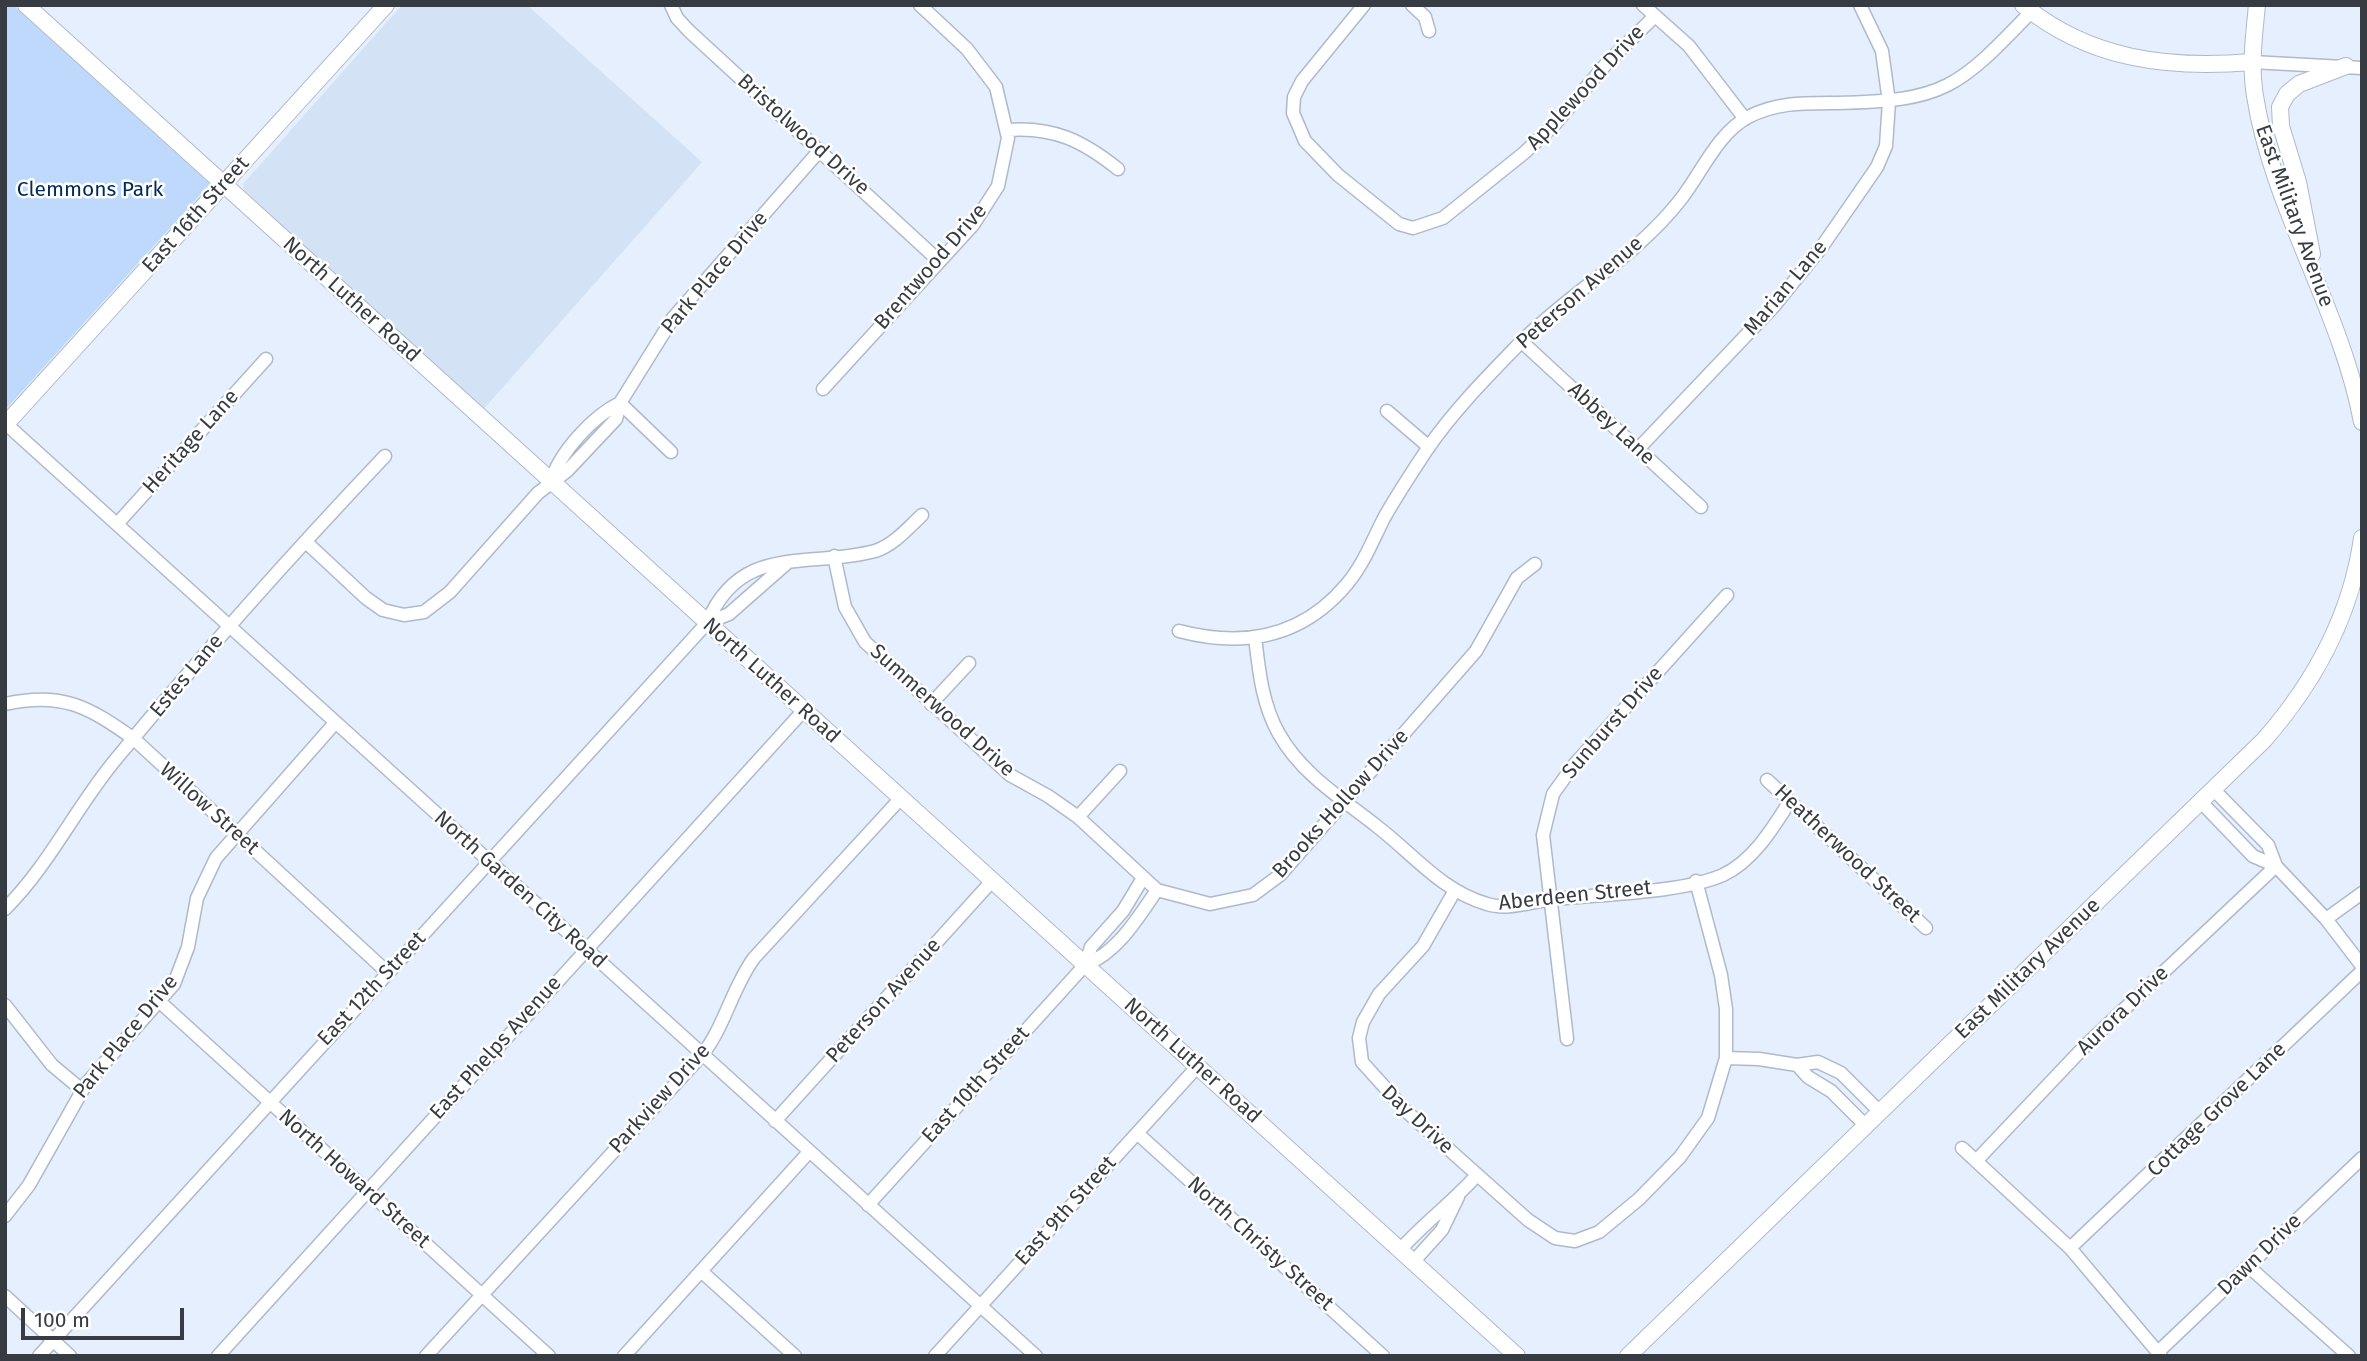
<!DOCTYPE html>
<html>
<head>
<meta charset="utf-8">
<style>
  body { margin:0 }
  #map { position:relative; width:2367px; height:1361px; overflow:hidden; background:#e5effd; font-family:"Fira Sans",sans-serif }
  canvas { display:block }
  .frame { position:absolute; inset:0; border:7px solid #373c43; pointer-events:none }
  .scale { position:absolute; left:21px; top:1308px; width:163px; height:32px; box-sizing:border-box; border:4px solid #373c43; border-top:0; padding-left:9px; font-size:21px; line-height:24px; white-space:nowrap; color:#373c43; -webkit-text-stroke:5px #fff; paint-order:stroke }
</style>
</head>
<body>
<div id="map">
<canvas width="2367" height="1361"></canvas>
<div class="frame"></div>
<div class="scale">100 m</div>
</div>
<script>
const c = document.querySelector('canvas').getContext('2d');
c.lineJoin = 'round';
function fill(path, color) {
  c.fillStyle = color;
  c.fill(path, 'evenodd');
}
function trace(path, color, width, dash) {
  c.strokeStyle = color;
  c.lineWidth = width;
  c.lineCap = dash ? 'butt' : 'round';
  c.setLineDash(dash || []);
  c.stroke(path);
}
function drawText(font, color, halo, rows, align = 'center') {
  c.font = font + ' "Fira Sans",sans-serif';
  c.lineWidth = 5;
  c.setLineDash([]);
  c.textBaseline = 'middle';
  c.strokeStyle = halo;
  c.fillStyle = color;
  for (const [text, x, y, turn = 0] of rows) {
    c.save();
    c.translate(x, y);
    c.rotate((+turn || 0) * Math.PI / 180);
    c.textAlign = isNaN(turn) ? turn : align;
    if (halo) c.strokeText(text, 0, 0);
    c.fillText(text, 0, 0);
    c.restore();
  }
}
fill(new Path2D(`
  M402 5H527L702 162 481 412 244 190 243 184Z`), '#d3e2f5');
fill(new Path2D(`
  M5 5H13L210 184 5 410Z`), '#bfd9fd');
const street = new Path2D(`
  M671 5 677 18 689 31 939 261
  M1364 5 1302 81 1294 97 1293 113 1305 141 1338 175 1399 224 1413 228 1443 218 1524 153 1555 124 1607 63 1655 16
  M1412 5 1425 17 1429 31
  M1643 5 1689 46 1745 119
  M2252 62 2362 68
  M1007 130C1053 126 1083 141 1118 169
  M1522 342 1701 507
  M823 389 973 225 998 186 1008 138 996 87 967 49 920 5
  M620 403 671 452
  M1387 411 1429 447
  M5 423 1036 1356
  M1638 449 1774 306 1821 248 1877 167 1886 146 1889 102 1882 51 1860 5
  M551 481C560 452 593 416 620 403
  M117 524 266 359
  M307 543 366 598 383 610 404 615 424 612 450 592 538 493 567 471 616 419 620 403 673 318 820 150
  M834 556 845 607 865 642 1010 775 1048 796 1078 817 1157 890 1210 904 1253 895 1280 875 1476 651 1517 578 1535 564
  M707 623 729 614 787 563
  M1179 631C1244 648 1302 638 1347 584 1363 565 1372 542 1383 520 1396 496 1413 471 1428 448 1454 410 1489 375 1521 342 1572 291 1637 256 1681 199 1702 172 1717 134 1748 117 1777 102 1805 103 1836 103 1945 101 1958 88 2031 12
  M1255 637C1259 671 1262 704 1279 734 1303 776 1343 799 1379 828 1415 856 1442 891 1487 904 1508 911 1533 901 1555 899 1601 894 1682 893 1723 875 1753 861 1773 828 1790 801
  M5 704C62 691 89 707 134 739L387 972
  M931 704 969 663
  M1767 780 1926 928
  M2214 790 2268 845 2276 866 2326 919 2362 966
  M2201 802 2253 856 2276 866
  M1078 817 1120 771
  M1454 892 1423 946 1379 994 1363 1022 1359 1038 1362 1062 1407 1112 1528 1220 1555 1238 1575 1241 1599 1232 1639 1199 1680 1157 1708 1118 1726 1058V1009L1721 975 1696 881
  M5 909C50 864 76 807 116 759 202 655 292 554 385 456
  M2326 919 2362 893
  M1085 965C1117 953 1138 918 1157 890
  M160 1002 549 1356
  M5 1005 52 1065 82 1090
  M1567 1039 1543 835 1553 794 1573 766 1727 595
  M1726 1058 1759 1059 1797 1065 1818 1062 1841 1073 1880 1112
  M1797 1065 1808 1077 1831 1091 1866 1126
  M775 1121 992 881
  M1137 1133 1383 1356
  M1962 1148 2070 1248 2161 1356
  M1976 1161 2085 1046 2276 866
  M868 1205 1085 965 1091 947 1123 911 1143 878
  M5 1216 29 1185 86 1084 174 984 188 947 197 898 216 858 335 723
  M2070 1248 2362 971
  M1400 1250C1424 1223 1453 1202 1477 1175
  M1413 1262 1442 1230 1458 1197
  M2248 1266 2349 1356
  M701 1271 795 1356
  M5 1296 70 1356
  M2158 1352 2362 1158
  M39 1356 707 623C741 542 808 569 875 551 894 545 908 528 922 515
  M218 1356 804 710
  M426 1356 702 1055C725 1026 732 988 754 958L901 798
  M624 1356 809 1152
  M935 1356 1197 1067`);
const secondary = new Path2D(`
  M26 5 1517 1356
  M2023 5C2090 60 2169 69 2252 62
  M2257 5C2254 35 2250 66 2255 96 2273 210 2341 309 2362 422
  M2312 254 2298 182 2281 126 2280 107 2287 94 2299 84 2346 66
  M5 425 386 5
  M1628 1356 2264 740C2315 682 2351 615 2362 538`);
trace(street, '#aebacb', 15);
trace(secondary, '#aebacb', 18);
trace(street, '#fff', 12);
trace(secondary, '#fff', 16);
drawText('21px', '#373c43', '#fff', [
  ["Applewood Drive",1586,88,-47],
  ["Bristolwood Drive",803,135,42],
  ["East 16th Street",196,215,-48],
  ["East Military Avenue",2294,216,70],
  ["Brentwood Drive",931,267,-49],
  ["Park Place Drive",715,273,-50],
  ["Marian Lane",1786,288,-50],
  ["Peterson Avenue",1580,293,-41],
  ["North Luther Road",351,300,42],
  ["Abbey Lane",1611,424,43],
  ["Heritage Lane",191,442,-48],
  ["Estes Lane",187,676,-50],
  ["North Luther Road",771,681,42],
  ["Summerwood Drive",942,711,42],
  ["Sunburst Drive",1613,723,-49],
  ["Brooks Hollow Drive",1341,804,-48],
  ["Willow Street",209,809,42],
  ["Heatherwood Street",1847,854,43],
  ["North Garden City Road",520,890,42],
  ["Aberdeen Street",1575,896,-6],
  ["East Military Avenue",2028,969,-44],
  ["East 12th Street",372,989,-47],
  ["Peterson Avenue",884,1001,-48],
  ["Aurora Drive",2123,1011,-44],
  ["Park Place Drive",126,1037,-51],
  ["East Phelps Avenue",496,1048,-48],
  ["North Luther Road",1192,1061,42],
  ["East 10th Street",976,1085,-48],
  ["Parkview Drive",660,1099,-48],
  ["Cottage Grove Lane",2217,1110,-44],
  ["Day Drive",1417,1120,43],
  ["North Howard Street",354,1179,42],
  ["East 9th Street",1066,1211,-48],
  ["North Christy Street",1260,1244,42],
  ["Dawn Drive",2260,1255,-44]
]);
drawText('21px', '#012b5c', '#fff', [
  ["Clemmons Park",90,190]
]);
</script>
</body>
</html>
